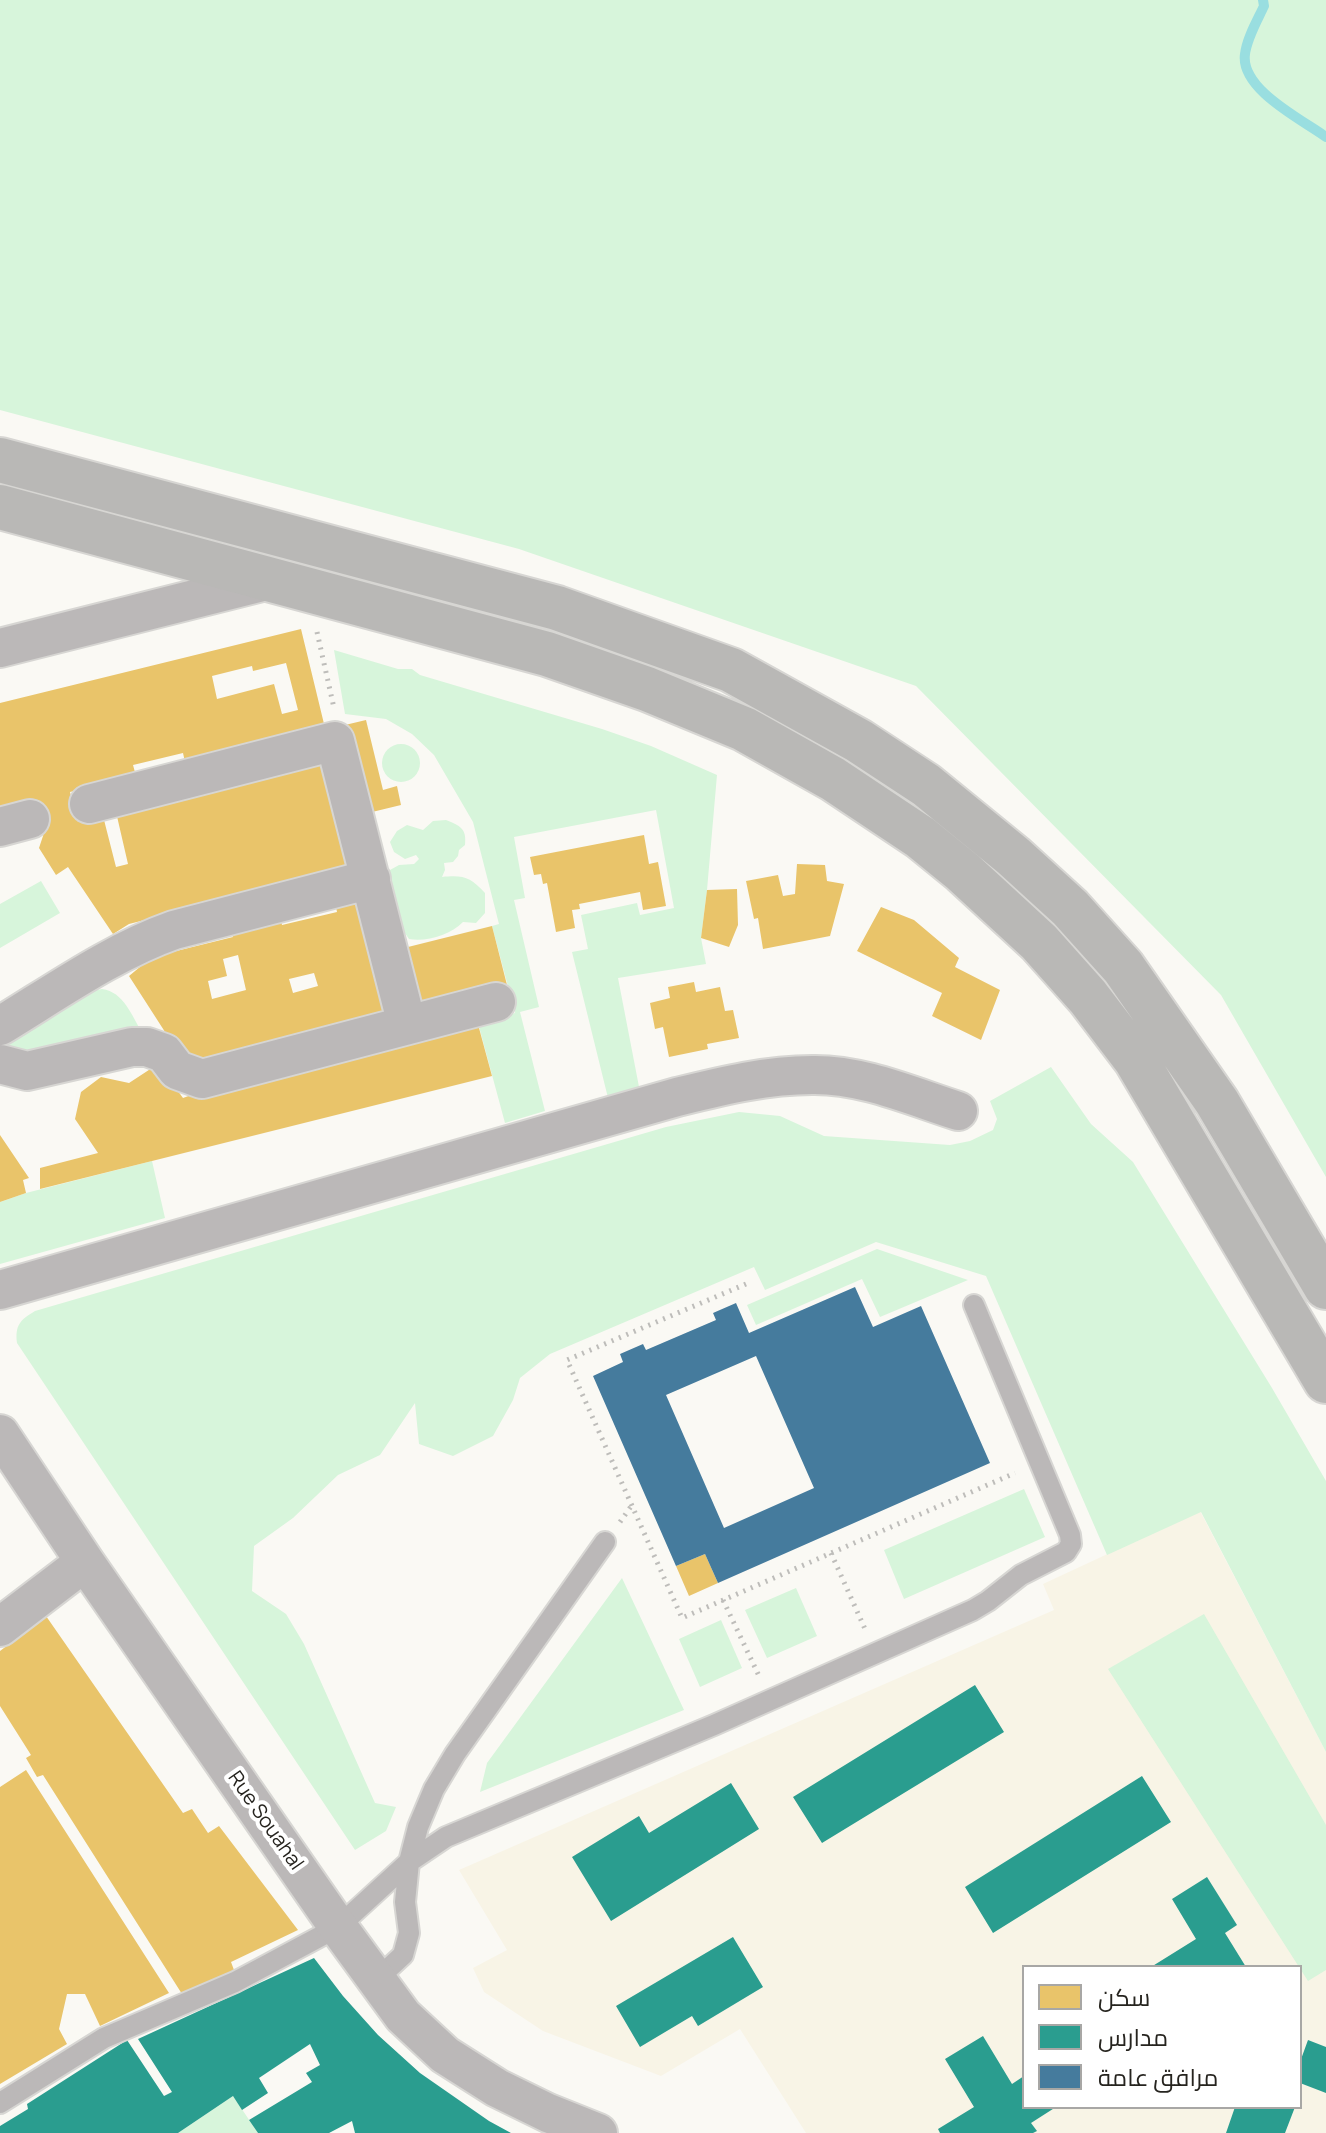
<!DOCTYPE html>
<html>
<head>
<meta charset="utf-8">
<style>
  body { margin:0 }
  #map { position:relative; width:1326px; height:2133px; overflow:hidden; background:#faf9f4; font-family:Manrope,Cairo,sans-serif }
  canvas { display:block }
  .legend { position:absolute; left:1022px; top:1965px; width:280px; height:144px; box-sizing:border-box; background:#fff; border:2px solid #a8a7a5; margin:0; padding:10px 14px; list-style:none; font-size:24px; color:#26241f }
  .legend li { display:flex; align-items:center; gap:16px; height:40px }
  .legend b { width:40px; border:2px solid #a8a7a5 }
</style>
</head>
<body>
<div id="map">
<canvas width="1326" height="2133"></canvas>
<ul class="legend">
<li><b style="height:22px;background:#e9c46a"></b>سكن</li>
<li><b style="height:22px;background:#2a9d8f"></b>مدارس</li>
<li><b style="height:22px;background:#457b9d"></b>مرافق عامة</li>
</ul>
</div>
<script>
const c = document.querySelector('canvas').getContext('2d');
c.lineJoin = 'round';
function fill(path, color) {
  c.fillStyle = color;
  c.fill(path, 'evenodd');
}
function trace(path, color, width, dash) {
  c.strokeStyle = color;
  c.lineWidth = width;
  c.lineCap = dash ? 'butt' : 'round';
  c.setLineDash(dash || []);
  c.stroke(path);
}
function drawText(font, color, halo, rows, align = 'center') {
  c.font = font + ' Manrope,sans-serif';
  c.lineWidth = 8;
  c.setLineDash([]);
  c.textBaseline = 'middle';
  c.strokeStyle = halo;
  c.fillStyle = color;
  for (const [text, x, y, turn = 0] of rows) {
    c.save();
    c.translate(x, y);
    c.rotate((+turn || 0) * Math.PI / 180);
    c.textAlign = isNaN(turn) ? turn : align;
    if (halo) c.strokeText(text, 0, 0);
    c.fillText(text, 0, 0);
    c.restore();
  }
}
fill(new Path2D(`
  M1200 1511 1326 1752V2133H806L740 2029 661 2076 543 2031 484 1992 473 1968 507 1950 459 1870 1054 1610 1043 1584ZM1024 1967H1300V2107H1024Z`), '#f8f4e6');
fill(new Path2D(`
  M0 0H1326V1177L1221 995 916 686 519 549 0 410Z
  M334 650 398 669H412L420 675 602 729 651 746 717 775 707 890 701 938 706 964 618 978 640 1092 609 1102 572 952 588 949 581 915 637 903 640 915 674 908 656 810 514 837 525 898 514 900 539 1007 520 1012 545 1111 505 1123 478 1023 515 1013 492 926 499 924 473 822 434 755 412 734 386 719 345 714Z
  M382 763a19 19 0 1 1 38 0a19 19 0 1 1-38 0Z
  M446 820C460 826 467 828 465 845L459 850 458 856 453 862 444 863 445 870 442 877C464 875 470 877 485 893V913L476 923 463 922C450 935 427 942 409 939L402 929 387 878 390 870 399 865 414 864 419 859 416 855 405 859 394 852 390 842 397 831 407 825 423 830 433 821Z
  M41 881 60 913 0 948V904Z
  M102 989C124 992 131 1015 142 1032L39 1055 0 1046V1044L92 991Z
  M1051 1067 1091 1124 1133 1162 1272 1388 1326 1481V1752L1201 1512 1107 1555 986 1276 876 1242 765 1290 754 1267 550 1354 520 1378 513 1400 493 1436 453 1456 419 1444 415 1403 380 1455 338 1475 293 1518 254 1546 252 1591 286 1614 304 1644 375 1803 396 1807 386 1831 355 1850 17 1343C15 1325 20 1320 35 1311L666 1127 739 1112 780 1116 824 1136 950 1145 970 1141 993 1130 997 1119 990 1101Z
  M152 1161 165 1218 0 1264V1202L26 1193Z
  M877 1249 968 1280 880 1317 862 1279 756 1325 747 1305Z
  M1024 1489 1045 1537 904 1599 884 1550Z
  M622 1578 684 1710 480 1792 487 1763Z
  M796 1588 817 1636 767 1658 745 1610Z
  M1204 1614 1326 1825V1970L1308 1981 1108 1669Z
  M721 1620 742 1668 700 1687 679 1639Z
  M233 2096 258 2133H178Z`), '#d7f5db');
fill(new Path2D(`
  M301 629 325 728 185 762 183 753 133 765 136 776 70 792 78 822 103 816 116 867 128 864 116 812 327 760 353 867 129 924 113 934 68 867 56 875 39 848 45 830 37 800 0 809V703ZM286 663 298 710 282 714 274 684 217 699 212 676 252 666 253 671Z
  M366 720 383 790 397 786 401 805 368 813 345 725Z
  M644 835 649 864 658 862 666 906 643 910 640 892 579 904 580 909 572 910 575 928 556 932 547 883 543 884 541 874 534 875 530 857Z
  M797 864 825 865 827 881 844 884 830 936 763 949 758 918 754 919 746 881 778 875 783 896 795 894Z
  M737 889 738 925 729 947 701 938 707 890Z
  M362 901 391 1015 185 1063 129 976 152 957 233 937 231 932 281 920 282 925 337 912 336 907ZM238 955 246 990 212 999 208 981 227 976 223 959ZM314 973 318 986 293 993 289 979Z
  M881 907 914 920 959 958 955 967 1000 990 981 1040 932 1016 942 993 857 951Z
  M492 926 507 985 418 1008 404 948Z
  M694 982 696 992 720 987 725 1011 733 1010 739 1038 707 1044 708 1049 669 1057 663 1027 655 1029 650 1003 670 998 668 987Z
  M476 1017 492 1076 40 1189V1168L98 1153 75 1119 81 1092 101 1077 129 1083 158 1064 183 1098 205 1090Z
  M0 1135 29 1178 23 1180 26 1193 0 1202Z
  M705 1554 718 1583 689 1596 676 1566Z
  M46 1616 183 1813 192 1809 208 1833 219 1826 298 1930 231 1962 234 1970 182 1994 43 1775 37 1777 26 1758 31 1755 0 1706V1651Z
  M26 1770 169 1993 100 2026 85 1994H67L59 2029 67 2044 0 2084V1787Z`), '#e9c46a');
fill(new Path2D(`
  M975 1685 1004 1732 822 1843 793 1797Z
  M1142 1776 1171 1822 993 1933 965 1887Z
  M731 1783 759 1829 611 1921 572 1857 639 1816 649 1833Z
  M1207 1877 1237 1925 1225 1933 1246 1967H1151L1196 1939 1172 1899Z
  M733 1937 763 1987 698 2026 692 2016 640 2047 616 2006Z
  M314 1958 343 1996 378 2035 420 2073 489 2121 511 2133H355L352 2121 329 2133H258L249 2120 312 2082 306 2073 320 2065 310 2044 259 2078 268 2093 242 2110 233 2096 178 2133H0V2126L28 2109 27 2104 127 2040 164 2096 172 2092 138 2039Z
  M983 2036 1012 2084 1024 2076V2107H1056L1031 2123 1037 2131 1033 2133H940L938 2129 974 2107 945 2059Z
  M1308 2040 1326 2047V2093L1300 2083V2062Z
  M1235 2107H1295L1285 2133H1226Z`), '#2a9d8f');
fill(new Path2D(`
  M855 1287 873 1327 921 1306 990 1463 718 1583 705 1554 676 1566 593 1376 623 1362 620 1354 643 1344 646 1350 716 1320 713 1313 736 1303 749 1333ZM756 1356 814 1488 724 1528 666 1395Z`), '#457b9d');
trace(new Path2D(`
  M1263 0 1264 6C1257 21 1247 38 1245 54 1240 89 1301 119 1326 137`), '#99dee0', 10);
const service = new Path2D(`
  M376 1980 403 1955 409 1933 405 1902 409 1862 418 1827 434 1789 455 1754 605 1542
  M0 2103 104 2038 235 1982 338 1927 409 1862 446 1837 714 1725 973 1610 988 1601 1021 1575 1066 1552 1071 1544 1070 1535 974 1305`);
const minor = new Path2D(`
  M0 648 270 580
  M89 804 335 741 407 1025
  M0 827 30 819
  M0 1026C56 992 112 952 174 930L371 879
  M0 1064 27 1071 132 1047H147L164 1053 177 1070 202 1079 496 1002
  M0 1290 677 1097C722 1086 766 1075 812 1075 862 1074 911 1096 958 1111
  M0 1434 85 1562 338 1927 403 2016 445 2055 497 2088 548 2113 598 2133
  M0 1627 85 1562`);
const secondary = new Path2D(`
  M0 460 557 608 731 670 859 741 926 785 1013 856 1070 908 1123 967 1217 1102 1326 1287
  M0 507 547 654 647 689 744 729 833 779 920 837 963 872 1039 942 1088 997 1136 1060 1326 1381`);
trace(service, '#d7d6d3', 24);
trace(minor, '#d7d6d3', 42);
trace(secondary, '#d7d6d3', 48);
trace(new Path2D(`
  M317 632 334 708
  M746 1284 567 1360 682 1618 1015 1473
  M620 1522 632 1505
  M831 1553 865 1629
  M723 1600 760 1678`), '#bebdba', 5, [2, 6]);
trace(service, '#bbb8b8', 20);
trace(minor, '#bbb8b8', 38);
trace(secondary, '#b9b8b6', 44);
drawText('20px', '#26241f', '#fff', [
  ["Rue Souahal",265,1821,55]
]);
</script>
</body>
</html>
